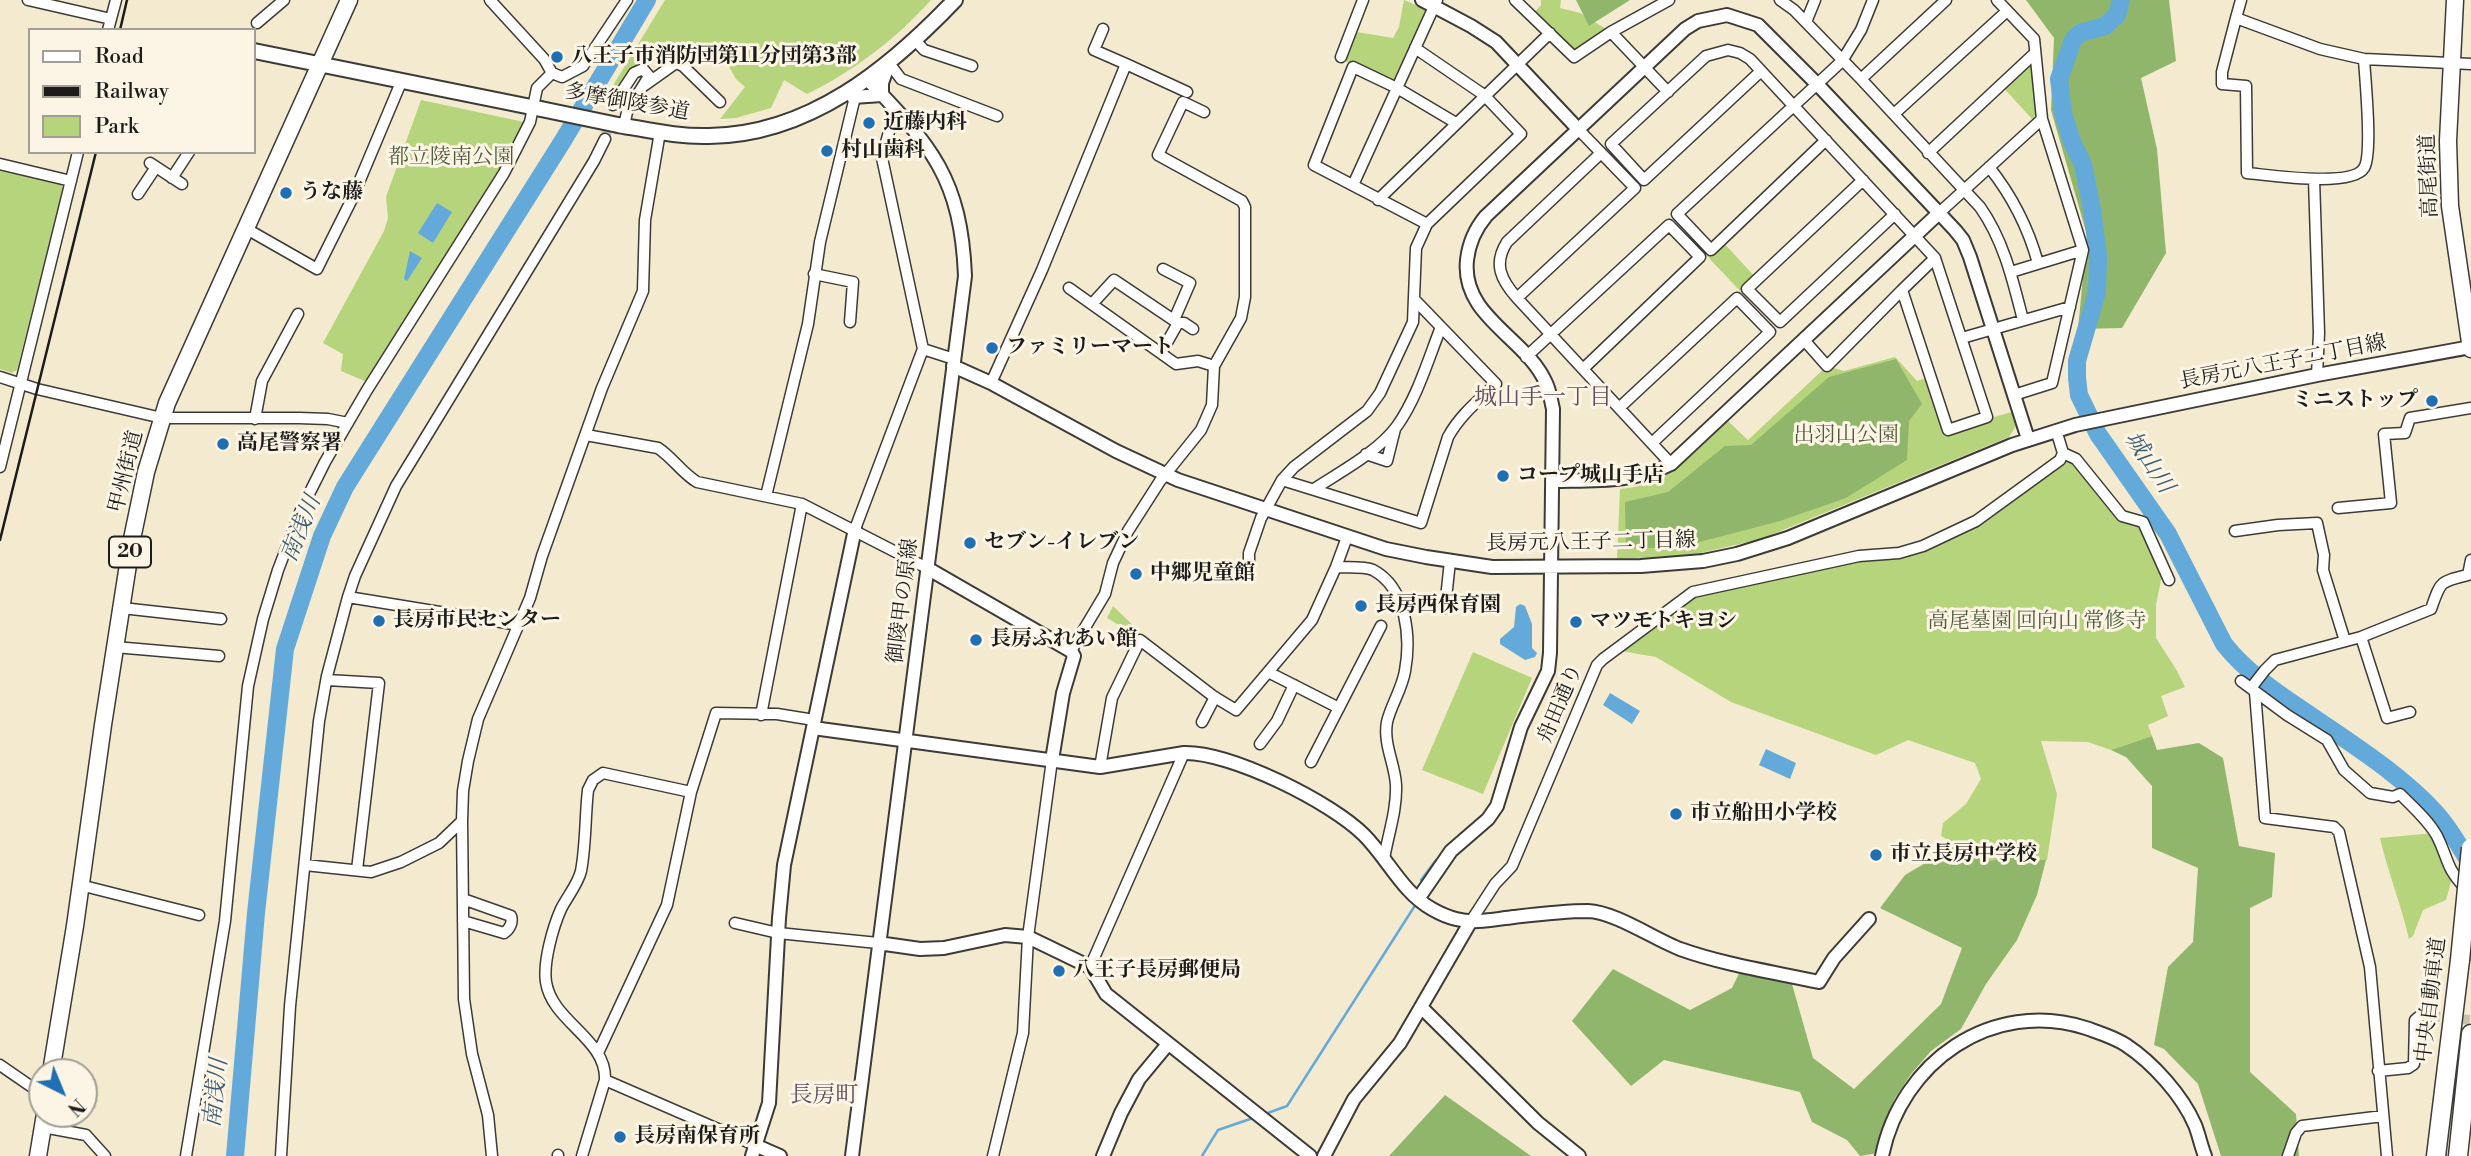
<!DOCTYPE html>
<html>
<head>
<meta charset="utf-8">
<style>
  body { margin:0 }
  #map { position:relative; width:2471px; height:1156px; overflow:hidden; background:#f3eacf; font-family:"Libre Bodoni",serif }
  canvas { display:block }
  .legend { position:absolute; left:28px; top:28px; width:228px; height:126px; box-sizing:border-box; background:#fcf5e5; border:2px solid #a29e95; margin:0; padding:9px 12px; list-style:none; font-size:21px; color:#1c1c1c }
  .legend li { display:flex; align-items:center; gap:14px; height:35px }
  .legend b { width:35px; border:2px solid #a29e95 }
  .north { position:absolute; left:28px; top:1058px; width:70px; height:70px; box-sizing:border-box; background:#fcf5e5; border:2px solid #a29e95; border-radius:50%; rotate:137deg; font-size:19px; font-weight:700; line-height:28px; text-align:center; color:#1c1c1c }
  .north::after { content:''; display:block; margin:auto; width:24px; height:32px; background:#1f6fb2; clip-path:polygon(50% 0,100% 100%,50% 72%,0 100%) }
</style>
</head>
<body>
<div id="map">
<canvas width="2471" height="1156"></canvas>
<ul class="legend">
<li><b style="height:9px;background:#fff"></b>Road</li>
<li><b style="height:9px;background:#1c1c1c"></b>Railway</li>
<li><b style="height:19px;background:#b6d47b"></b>Park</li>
</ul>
<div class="north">N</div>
</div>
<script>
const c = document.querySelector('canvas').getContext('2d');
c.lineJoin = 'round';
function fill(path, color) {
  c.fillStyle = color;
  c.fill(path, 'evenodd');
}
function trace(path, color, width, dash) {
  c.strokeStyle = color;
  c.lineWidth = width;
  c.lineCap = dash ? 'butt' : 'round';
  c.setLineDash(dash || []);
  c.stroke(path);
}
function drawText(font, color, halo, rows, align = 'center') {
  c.font = font + ' "Libre Bodoni","Noto Serif JP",serif';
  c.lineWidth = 6;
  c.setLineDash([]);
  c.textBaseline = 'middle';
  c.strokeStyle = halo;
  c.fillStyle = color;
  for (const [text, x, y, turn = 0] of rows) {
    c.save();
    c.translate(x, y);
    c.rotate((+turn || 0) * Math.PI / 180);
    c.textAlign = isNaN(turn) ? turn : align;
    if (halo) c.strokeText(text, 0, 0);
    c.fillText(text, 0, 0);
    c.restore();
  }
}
fill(new Path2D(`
  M665 0H931C896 39 854 71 807 94L784 80 771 108 736 118 720 119 745 87 736 79 716 44 686 65 659 71 657 62 649 58 640 61 613 98 606 97Z
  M1404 0 1432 12 1397 88 1353 67 1341 57 1351 31 1393 38 1399 27Z
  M1541 0H1561L1560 8 1580 13 1611 32 1574 57 1532 15 1541 5Z
  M2034 54 2041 111 2032 119 2001 85Z
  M421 100 524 122 505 163 367 382 341 371 343 354 323 343 384 231 388 218 386 197Z
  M0 168 60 183 63 188 17 370 12 373 0 369Z
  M1721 240 1757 279 1742 293 1706 255Z
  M1895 357 1917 381 1931 377 1948 430 2012 412 2016 426 2009 437 1761 539 1692 555 1617 559 1620 489C1669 486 1694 452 1728 421L1748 440 1827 366 1844 371Z
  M2068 456 2094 488 2142 525 2164 565 2156 605V638L2176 669 2185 687 2161 696 2168 716 2148 725 2152 736 2111 750 2088 742 2041 741 2057 794 2047 860 2012 856 1987 862 1941 836 1943 823 1966 804 1981 779 1975 763 1908 740 1876 755 1731 702 1656 657 1615 650 1693 592 1899 553 1962 528Z
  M1113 606 1139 631 1134 639 1119 625 1107 618Z
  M1473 652 1532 678 1483 794 1422 770Z
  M2435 833 2453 875 2446 900 2423 910 2413 936 2409 939C2401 904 2388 872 2380 838Z`), '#b6d47b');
fill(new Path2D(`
  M1576 0H1630L1589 26Z
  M2026 0H2169L2176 61 2141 78 2157 149 2166 253 2122 328 2078 329 2087 235 2051 110 2054 38Z
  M1896 359 1922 404 1909 421 1907 460 1846 498 1780 521 1680 547 1626 549 1625 502 1668 492 1725 446 1751 445 1829 377Z
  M2152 736 2157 750 2199 743 2223 758 2239 846 2275 853 2272 897 2250 908V1072L2296 1114 2299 1156H2221L2198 1084 2164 1049 2154 1045 2168 967 2193 942 2198 868 2152 848V786L2126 757 2111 750Z
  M1956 845 1986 862 2012 856 2046 860 2037 895 2017 940 1986 984 1961 1029 1931 1051 1911 1074 1895 1098 1884 1124 1878 1153 1860 1156 1847 1140 1812 1122 1800 1092 1664 1060 1631 1086 1572 1021 1613 969 1690 1010 1732 988 1745 961 1788 970 1813 1058 1854 1089 1941 1004 1962 948 1880 908 1905 875Z
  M1445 1095 1531 1156H1389Z`), '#90b66b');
fill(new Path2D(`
  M437 203 452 212 433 243 418 233Z
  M410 251 422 258 407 281 404 279Z
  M1520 604 1525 606 1532 624V648L1537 653 1535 657 1525 660 1500 644V639L1514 627 1516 607Z
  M1610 693 1640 711 1632 724 1603 705Z
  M1766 749 1796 763 1790 779 1759 765Z`), '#63aada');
trace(new Path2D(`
  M1421 880 1436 860
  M1265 1114 1287 1106 1414 907
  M1202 1156 1218 1130 1256 1117`), '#63aada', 2.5);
trace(new Path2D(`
  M2121 0 2117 15 2105 26 2080 33 2073 40 2059 79 2063 113 2072 142 2083 164 2092 210 2098 255 2097 292 2077 361V378L2079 395 2098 434 2168 534 2224 644C2246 672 2277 693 2307 713 2350 743 2399 773 2435 812 2450 828 2460 847 2471 865
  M235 1156 256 913 285 649 322 536 345 487 564 139 647 0`), '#63aada', 18);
trace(new Path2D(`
  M605 139 613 105
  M2430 1016 2471 1020`), '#c8c1ab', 10, [10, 5]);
const minor = new Path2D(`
  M28 0 111 19
  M490 0 544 59 552 73
  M1515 0 1574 57 1611 32 1669 0
  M1780 0 1794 10 1861 79 1980 207C2004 241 2013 281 2023 320
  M1997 0 2034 39 2042 119 2083 250 2052 383 2014 395
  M2241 0 2236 18 2320 49 2364 59 2471 64
  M2236 18 2222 72V84L2246 86 2247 173C2269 175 2352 188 2364 168 2373 154 2365 78 2364 59
  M1806 22 1815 0
  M257 23 284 0
  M108 30 116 0
  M1611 32 1668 92
  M915 40 924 50 972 66
  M1341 57 1363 0
  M889 63 901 79 997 116
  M1126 64 1187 92
  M1761 71 1644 180 1611 144 1706 56 1728 50 1740 53 1750 59 1935 258 1902 290 1948 430 1987 417 1935 258
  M1861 79 1946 0
  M645 85 676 63 683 66 720 102
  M613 105 634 73 643 69 649 76 627 112 624 126
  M1894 114 2007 11
  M1826 140 1711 250 1677 214 1842 61 1861 30 1873 0
  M1601 153 1507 242C1493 264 1501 280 1517 298L1671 464
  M1928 153 2034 54
  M150 163 182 184
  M0 164 71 181
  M1989 167C2013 197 2028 227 2038 263
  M172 178 189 152
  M2314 179 2319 333 2317 375
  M1863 180 1747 289 1780 322 1895 214
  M1353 185 1437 0
  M138 194 156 167
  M1378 200 1550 33
  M1939 213 2042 119
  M1427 224 1314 165 1353 67 1397 88 1456 123
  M245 228 317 269 352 199 402 80
  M1163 269 1190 283 1174 320
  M2011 272 2083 250
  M814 274 853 282 850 322
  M1069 288 1176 364 1198 361 1214 366
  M1517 298 1635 188 1578 129
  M1092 304 1114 280 1178 323 1161 353
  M1178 323H1184L1193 329
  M1962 338 2070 307
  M1804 340 1827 366 1902 290
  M923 349 954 359
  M1526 357 1669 225 1700 257 1583 369
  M0 377 37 389 162 418H299L328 419 348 423
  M991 383 1042 270 1126 64 1094 50 1103 29
  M1619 408 1737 298 1770 332 1652 443
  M255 419 262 381 298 314
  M586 435 658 448C673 458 682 473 697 482L802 504 927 568
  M2063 453 2076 459 2122 516 2143 522 2169 580
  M1366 454 1387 461 1395 429
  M0 467 78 152
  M1282 480 1421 523 1448 437C1460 415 1478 401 1496 384L1414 299
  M1314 489C1340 472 1378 452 1397 426 1417 398 1428 360 1441 327
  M766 496 808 324 820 242 854 101 850 92
  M2338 508 2391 503 2384 434 2405 433 2410 418 2471 408
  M855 529 923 349 882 158 895 109
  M2235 531 2278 525 2317 523 2324 555 2323 570 2345 641
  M1249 563V553L1261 518 1282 480 1294 467 1367 411 1380 393 1413 322 1416 248 1427 224 1521 134 1484 95 1415 48
  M1336 567C1346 568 1364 566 1373 570 1407 588 1411 638 1405 671 1402 689 1391 705 1387 722 1383 744 1395 764 1396 785 1397 810 1388 835 1384 859
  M348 597 519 625
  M122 608 221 619
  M1445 608 1450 561
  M2361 637 2387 718 2410 712
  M115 647 219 656
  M1071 651 1105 594 1113 563 1128 531 1160 481 1201 430 1212 405 1214 366 1241 318 1245 297V207L1242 201 1158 155 1183 102 1204 112
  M1268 672 1339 708
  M327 680 379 683 357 870
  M2241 681 2287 715 2327 740 2344 770 2370 793 2393 797 2400 794C2413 807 2428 820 2437 836 2449 860 2445 867 2466 889
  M2251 688 2265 670 2275 660 2361 637 2431 609C2441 581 2439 582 2468 575L2471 560
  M2255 692 2265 818 2334 827 2339 832 2370 967 2387 1156
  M761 715 802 504
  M1202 722 1215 697
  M1260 744 1277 721 1294 685
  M1311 762 1381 626
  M1100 767 1112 698 1140 640 1213 696 1236 710 1312 620 1336 567 1347 537
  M305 865 371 872 401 862 439 843 462 821
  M80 885 199 915
  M463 899 511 916C513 922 510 929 504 933L463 921
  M1471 921 1495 884 1512 866 1597 665 1603 659 1693 592 1859 556 1899 553 1923 546 1976 521 2060 460 2063 453 2056 430
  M735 923 778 933 878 943
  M1090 967 1184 753
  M598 1053 667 905 691 792 716 713 777 714 814 720
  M0 1065 42 1094
  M2378 1071 2408 1068 2414 1064 2415 1020 2421 1015 2430 1016
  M605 1080 757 1146
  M43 1127 86 1135 105 1156
  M186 1156 225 921 248 686 263 619 278 570 301 510 325 462 367 390 504 173 530 122 537 88 552 73 562 77 583 66 627 0
  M281 1156 290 1006 319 721 327 676 348 597 355 576 396 486 594 161 605 139
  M492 1156 488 1115 472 1054 464 999 462 821 463 791 468 761 478 719 530 598 542 556 602 388 643 291 645 220 660 132
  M558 1156V1155
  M582 1156 605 1080C607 1039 552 1022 546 982 543 962 553 927 561 909 567 897 578 884 581 871 586 845 585 816 588 790L593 780 603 773 691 792
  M993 1156 1023 1033 1028 937 1052 760
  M2288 1156 2296 1133 2302 1126 2383 1116`);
const tertiary = new Path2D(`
  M1422 0 1471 26 1496 42 1578 129
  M853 97 882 95V83L889 63
  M953 366 991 383 1116 451 1178 480 1386 549 1426 557 1492 567 1641 566 1703 561 1737 554 1788 538 2012 445 2075 425 2317 375 2471 347
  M1552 481C1593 480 1634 483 1671 464L1939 213
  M927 568 1071 651 1074 656 1063 693 1052 760
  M813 728 1100 767 1184 753C1231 752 1331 802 1364 835 1388 859 1402 892 1432 909 1439 913 1448 917 1456 919 1475 924 1495 919 1514 917 1539 914 1563 911 1588 911 1615 912 1654 939 1680 949 1725 965 1773 972 1819 982L1834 958 1869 919
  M1418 899 1451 851 1488 819 1497 806 1521 727 1548 671 1550 653 1553 409C1551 401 1550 391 1546 383 1526 337 1461 317 1467 260 1469 242 1475 229 1486 216L1685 29 1698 21 1727 15 1758 25 1817 84 1955 230 1963 240 1970 257 2028 439
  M878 943 920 949 944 948 1005 935 1028 937 1090 967 1106 994 1310 1156
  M1421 1007 1538 1123 1579 1156
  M757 1146 780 1156
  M752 1156 769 1103 779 918 784 865 855 529
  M852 1156 965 276C961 179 932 146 867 79
  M1103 1156 1121 1113 1139 1079 1168 1044
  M1324 1156 1354 1099 1400 1043 1471 921
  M1882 1156C1901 1062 1992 998 2086 1028 2100 1033 2114 1037 2126 1045 2153 1063 2182 1095 2195 1125 2199 1135 2201 1146 2205 1156`);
const secondary = new Path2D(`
  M254 51 541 109
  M618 125C649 130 678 137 709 136 809 135 889 69 955 0`);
const primary = new Path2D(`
  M2455 0 2448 141 2450 206 2471 349`);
const trunk = new Path2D(`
  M51 1072 75 926 103 725 132 539 146 472 167 403 349 0
  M38 1156 45 1114`);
const motorway = new Path2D(`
  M2436 1156 2460 960
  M2458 1156 2471 1034`);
trace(minor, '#3c3b37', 13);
trace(tertiary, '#3c3b37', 16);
trace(secondary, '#3c3b37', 18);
trace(primary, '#3c3b37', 19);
trace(trunk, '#3c3b37', 19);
trace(motorway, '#3c3b37', 21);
trace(minor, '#fff', 10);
trace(tertiary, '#fff', 12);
trace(secondary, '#fff', 14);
trace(primary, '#fff', 16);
trace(trunk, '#fff', 16);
trace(motorway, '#fff', 18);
trace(new Path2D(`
  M120 30 127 0
  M0 540 96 152`), '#1c1c1c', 2.5);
const secondaryBridge = new Path2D(`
  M541 109 618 125`);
const motorwayBridge = new Path2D(`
  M2460 960 2471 848`);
trace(secondaryBridge, '#3c3b37', 18, []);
trace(motorwayBridge, '#3c3b37', 21, []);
trace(secondaryBridge, '#fff', 14);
trace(motorwayBridge, '#fff', 18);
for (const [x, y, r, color] of [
  [557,57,7,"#1f6fb2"],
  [869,123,7,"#1f6fb2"],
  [827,151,7,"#1f6fb2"],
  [286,193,7,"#1f6fb2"],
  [992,348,7,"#1f6fb2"],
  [2432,401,7,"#1f6fb2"],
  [223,444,7,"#1f6fb2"],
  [1503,476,7,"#1f6fb2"],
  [970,543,7,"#1f6fb2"],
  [1136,574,7,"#1f6fb2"],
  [1361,606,7,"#1f6fb2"],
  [379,621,7,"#1f6fb2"],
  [1576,622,7,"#1f6fb2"],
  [976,640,7,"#1f6fb2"],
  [1676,814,7,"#1f6fb2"],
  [1876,855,7,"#1f6fb2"],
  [1059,971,7,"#1f6fb2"],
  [620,1137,7,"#1f6fb2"]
]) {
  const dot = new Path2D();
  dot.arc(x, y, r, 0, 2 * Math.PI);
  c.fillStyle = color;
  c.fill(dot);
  trace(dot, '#fcf5e5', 2.5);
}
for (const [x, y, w] of [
  [130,552,42]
]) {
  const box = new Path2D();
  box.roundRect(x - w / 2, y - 15.5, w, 31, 5);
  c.fillStyle = '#fcf5e5';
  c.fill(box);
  trace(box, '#1c1c1c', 2);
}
drawText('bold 19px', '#1c1c1c', null, [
  ["20",130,552]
]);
drawText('bold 21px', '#1c1c1c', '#fcf5e5', [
  ["八王子市消防団第11分団第3部",571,57],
  ["近藤内科",883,123],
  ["村山歯科",841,151],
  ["うな藤",300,193],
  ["ファミリーマート",1006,348],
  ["ミニストップ",2418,401,"right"],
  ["高尾警察署",237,444],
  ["コープ城山手店",1517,476],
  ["セブン-イレブン",984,543],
  ["中郷児童館",1150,574],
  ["長房西保育園",1375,606],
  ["長房市民センター",393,621],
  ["マツモトキヨシ",1590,622],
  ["長房ふれあい館",990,640],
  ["市立船田小学校",1690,814],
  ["市立長房中学校",1890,855],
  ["八王子長房郵便局",1073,971],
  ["長房南保育所",634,1137]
], 'left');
drawText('21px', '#1c1c1c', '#fcf5e5', [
  ["多摩御陵参道",627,103,10],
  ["高尾街道",2430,176,-92],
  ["長房元八王子二丁目線",2283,363,-11],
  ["甲州街道",127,472,-76],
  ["長房元八王子二丁目線",1591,543,-1],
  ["御陵甲の原線",904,601,-83],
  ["舟田通り",1561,704,-67],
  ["中央自動車道",2432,1000,-83]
]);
drawText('21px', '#525c3d', '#fcf5e5', [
  ["都立陵南公園",451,158],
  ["出羽山公園",1846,436],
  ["高尾墓園 回向山 常修寺",2037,622]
]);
drawText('23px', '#604d5e', '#fcf5e5', [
  ["城山手一丁目",1543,398],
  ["長房町",824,1096]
]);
drawText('italic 23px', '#3c5c71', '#fcf5e5', [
  ["城山川",2148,463,56],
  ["南浅川",302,529,-68],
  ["南浅川",217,1093,-84]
]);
</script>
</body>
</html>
